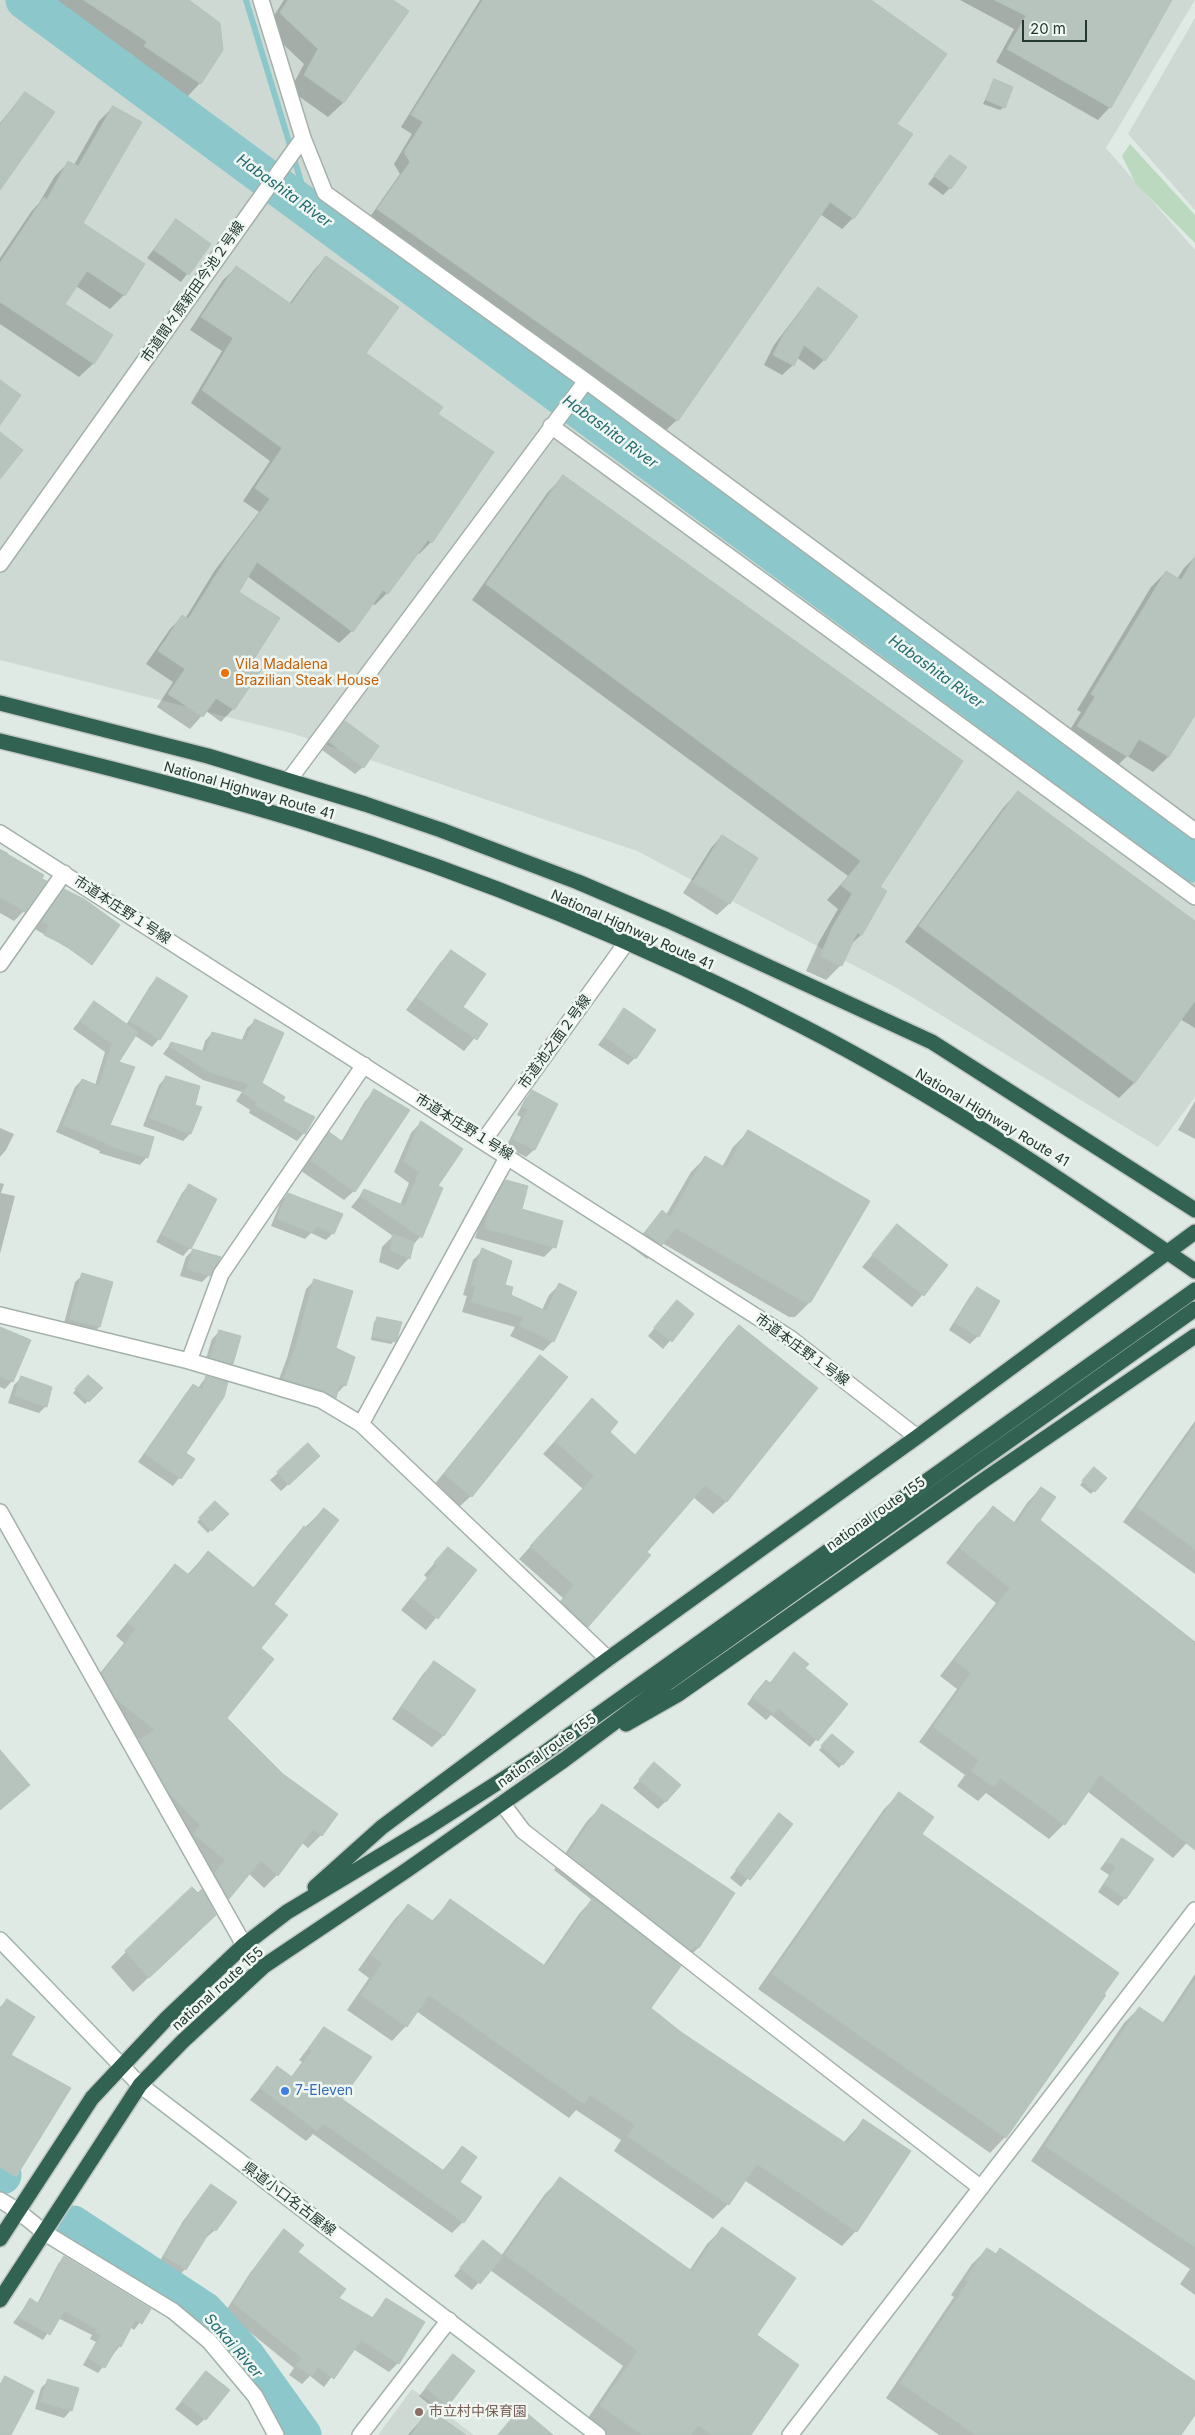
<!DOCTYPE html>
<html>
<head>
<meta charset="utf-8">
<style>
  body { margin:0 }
  #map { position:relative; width:1195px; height:2435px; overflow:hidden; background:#e0eae4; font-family:Inter,sans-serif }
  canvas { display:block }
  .scale { position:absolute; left:1022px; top:20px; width:65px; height:22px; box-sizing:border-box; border:2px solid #223830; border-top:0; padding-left:6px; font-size:15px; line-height:18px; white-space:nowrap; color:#223830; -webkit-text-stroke:4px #f0f7f2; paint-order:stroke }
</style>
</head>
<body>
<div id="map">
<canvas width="1195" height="2435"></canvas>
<div class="scale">20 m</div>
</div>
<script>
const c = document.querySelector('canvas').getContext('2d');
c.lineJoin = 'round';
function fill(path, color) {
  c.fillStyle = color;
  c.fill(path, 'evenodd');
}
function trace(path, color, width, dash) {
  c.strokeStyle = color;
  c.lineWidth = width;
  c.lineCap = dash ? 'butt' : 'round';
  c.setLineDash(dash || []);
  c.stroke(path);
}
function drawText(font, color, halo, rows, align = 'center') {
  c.font = font + ' Inter,"Noto Sans JP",sans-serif';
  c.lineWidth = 5;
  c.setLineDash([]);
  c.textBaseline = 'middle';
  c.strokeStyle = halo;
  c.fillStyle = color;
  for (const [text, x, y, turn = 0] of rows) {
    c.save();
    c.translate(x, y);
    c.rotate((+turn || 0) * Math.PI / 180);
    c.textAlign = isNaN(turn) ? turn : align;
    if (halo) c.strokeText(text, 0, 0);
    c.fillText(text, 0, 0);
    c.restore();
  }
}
fill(new Path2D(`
  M0 0H1195L1106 148 1195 250V1097L1158 1147 895 987 637 851 291 733 0 660Z
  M1195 18V210L1128 134Z
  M412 2389 474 2435H378Z`), '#ced9d3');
fill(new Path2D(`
  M1130 144 1195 215V243L1136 184 1122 156Z`), '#bad9bf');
fill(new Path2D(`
  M51 0H187L200 83 187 97 131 61 134 56Z
  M284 0H391L407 12 343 103 328 117 290 90 304 64 266 28Z
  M480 0H869L896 124 853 218 842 229 820 214 677 420 665 431 367 221 400 174 394 164 412 134 401 127Z
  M960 0H1171L1110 107 1098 120 996 62 1014 29Z
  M994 81 1004 107 1000 110 983 104Z
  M25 93 0 187V123Z
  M113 107 81 223 144 265 124 295 110 309 76 286 64 304 111 336 93 364 79 377 0 324V258L31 212 39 203 55 176 69 162 74 165 99 121Z
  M950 156V188L943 195 928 184Z
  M176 220 210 244 181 282 147 258Z
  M326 257 364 353 436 414 431 542 419 554 417 553 387 593 375 605 372 603 352 631 339 643 247 576 237 592 250 663 233 709 221 722 206 711 190 729 157 707 173 682 146 664 170 629 182 617 185 619 215 570 259 512 243 501 270 461 191 403 222 351 190 330 223 280 236 268 289 304 314 270Z
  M819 289 824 360 814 370 796 357 793 365 782 375 764 365 774 345 809 299Z
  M563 477 961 762 878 887 885 891 861 935 849 946 841 965 826 980 806 971 819 942 838 909 827 900 848 876 472 600 548 492Z
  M1195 557V713L1168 757 1153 772 1127 756 1112 771 1063 741 1081 712 1077 710 1151 587 1166 572 1177 579 1184 568Z
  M345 722 363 767 355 774 322 750Z
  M1018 792 1195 922V1028L1180 1019 1134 1083 1119 1098 905 942 1003 808Z
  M722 836 757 858 729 904 717 915 683 893 711 848Z
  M0 849 8 853 7 855 24 911 14 921 0 913Z
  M64 891 90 961 35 929Z
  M451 951 462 1007 486 1024 464 1051 406 1010 440 963Z
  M158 979 159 1039 152 1047 134 1035 117 1062 108 1125 147 1157 140 1165 99 1153 100 1151 56 1132 75 1087 82 1080 95 1085 105 1052 73 1029 95 1002 126 1025 150 986Z
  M624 1010 635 1058 628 1065 598 1045Z
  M255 1021 260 1083 281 1102 304 1133 297 1141 249 1113 250 1110 236 1101 242 1092 203 1080 163 1054 171 1043 202 1052 205 1041 212 1033 241 1042 247 1028Z
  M166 1077 194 1106 190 1134 183 1141 143 1126 159 1085Z
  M375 1091 354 1191 344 1200 301 1171 320 1144 329 1134 341 1142 365 1101Z
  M532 1092 557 1104 534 1150 526 1157 506 1147 521 1117 517 1115 525 1099Z
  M1195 1101V1139L1178 1130Z
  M421 1122 436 1186 441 1189 420 1237 411 1247 409 1258 398 1270 379 1262 382 1247 393 1236 351 1207 364 1191 400 1205 409 1183 394 1172 411 1133Z
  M0 1128 14 1134 6 1150 0 1157Z
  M748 1132 810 1302 795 1317H789L662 1243 647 1259 631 1247 662 1212 666 1215 691 1172 706 1157 722 1167 733 1147Z
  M506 1181 521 1210 554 1247 544 1257 475 1238 481 1219 496 1191Z
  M0 1183 4 1184 1 1193 15 1196 0 1254Z
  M189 1185 190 1248 183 1256 156 1242 182 1193Z
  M288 1194 333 1233 326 1240 311 1233 305 1239 271 1226 281 1201Z
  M897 1226 947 1266 912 1307 862 1267Z
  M193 1250 209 1275 202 1282 180 1276 186 1257Z
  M483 1250 509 1295 542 1310 549 1295 559 1285 553 1341 543 1351 510 1336 515 1327 462 1312 467 1296 463 1295 473 1260Z
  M83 1275 111 1283 99 1327 92 1334 63 1327 75 1282Z
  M314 1281 345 1385 326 1405 276 1387 287 1358 306 1289Z
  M977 1289 999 1302 978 1336 970 1344 949 1330 970 1296Z
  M670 1309 692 1315 663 1349 648 1336Z
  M378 1318 394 1341 391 1344 371 1340 374 1322Z
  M739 1326 817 1388 726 1502 713 1514 693 1497 646 1552 649 1556 575 1639 549 1614 563 1598 519 1559 583 1489 543 1454 592 1400 608 1432 634 1456 727 1338Z
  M0 1328 12 1381 5 1389 0 1387Z
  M220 1331 232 1364 225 1371 204 1365 212 1339Z
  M540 1356 471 1496 459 1507 433 1486Z
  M88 1376 101 1388 85 1404 73 1393Z
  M206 1377 185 1454 193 1460 173 1486 138 1462 186 1393 194 1386 198 1388Z
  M21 1378 46 1406 39 1413 8 1403 14 1385Z
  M1195 1421V1574L1123 1522Z
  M311 1463 281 1491 270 1480 278 1473Z
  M1091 1472 1105 1478 1091 1494 1080 1485Z
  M1041 1488 1039 1521 1195 1643V1834L1173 1858 1087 1791 1064 1824 1049 1839 986 1793 978 1801 957 1786 965 1775 919 1742 957 1689 940 1676 996 1603 946 1563 978 1523 993 1508 1013 1524 1027 1503Z
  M215 1503 227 1514 208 1533 197 1522Z
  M324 1509 272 1604 259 1648 225 1718 321 1835 308 1848 301 1842 277 1875 264 1888 248 1873 215 1910 202 1887 213 1874 182 1847 188 1839 156 1805 127 1754 140 1740 103 1710 89 1687 124 1643 116 1636 175 1565 187 1575 208 1552 253 1588 292 1540Z
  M448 1548 476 1570 426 1630 401 1610 427 1578 424 1575Z
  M794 1654 804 1669 846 1704 810 1747 771 1715 766 1720 747 1704 759 1688 769 1684Z
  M434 1663 474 1691 443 1736 432 1747 392 1719 423 1674Z
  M829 1739 852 1753 839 1768 819 1750Z
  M654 1764 666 1801 658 1809 633 1788Z
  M899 1794 920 1835 1005 2137 990 2153 758 1989 884 1809Z
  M602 1806 734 1894 698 1948 683 1963 679 1961 676 1964 650 2008 681 2033 843 2143 863 2121 910 2152 856 2231 842 2246 744 2180 728 2204 713 2219 614 2151 621 2140 576 2110 569 2118 416 2011 406 2026 392 2041 347 2010 369 1978 358 1970 394 1920 408 1905 431 1922 450 1901 543 1966 579 1914 592 1900 554 1870 587 1821Z
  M779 1815 791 1824 741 1887 730 1878Z
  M1122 1839 1125 1898 1118 1906 1098 1892 1109 1875 1100 1869Z
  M200 1930 133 1992 111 1967 126 1952Z
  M1195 1974V2295L1180 2284 1190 2269 1031 2161 1124 2023 1139 2008 1162 2024Z
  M7 2000 15 2176 4 2187 0 2185V2007Z
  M324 2028 340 2099 442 2171 462 2147 458 2182 463 2222 452 2233 313 2134 306 2141 250 2100 277 2067 291 2077 302 2062 299 2060Z
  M560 2179 689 2271 707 2244 722 2229 755 2335 750 2435H606L586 2421 623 2366 490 2270 472 2290 454 2276 483 2241 501 2256 545 2194Z
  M211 2185 215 2230 207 2237 205 2236 185 2269 178 2277 158 2264 183 2221Z
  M284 2231 296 2252 338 2298 371 2319 386 2299 423 2323 398 2363 389 2372 353 2349 324 2387 310 2376 302 2384 289 2375 294 2368 225 2312 250 2273Z
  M987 2249 1195 2382V2412L1180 2435H939L886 2398 954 2297 951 2295 972 2264Z
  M64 2257 150 2309 134 2330 130 2327 120 2346 98 2373 83 2365 96 2342 90 2339 92 2335 58 2318 43 2340 13 2323 30 2300 37 2304 58 2264Z
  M453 2355 447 2405 439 2412 419 2396Z
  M206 2372 205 2419 197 2426 175 2409Z
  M48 2381 71 2410 64 2418 35 2409 41 2388Z
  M429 2411 464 2435H408Z`), '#0003');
trace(new Path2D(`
  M246 0 309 208`), '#8cc8cb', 6);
trace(new Path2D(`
  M25 0 1195 863
  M0 2174 2 2175
  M73 2225 204 2311 247 2358 302 2435`), '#8cc8cb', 39);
const building = new Path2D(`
  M84 0H189L220 23 223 50 201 84 144 46 147 42Z
  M288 0H393L409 11 344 103 304 75 318 49 280 13Z
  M483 0H871L947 54 897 124 913 134 854 219 830 202 678 421 377 209 410 162 404 152 423 122 411 115Z
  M995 0H1172L1111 108 1007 49 1026 16Z
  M994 79 1013 87 1005 108 986 100Z
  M25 92 55 112 0 190V125Z
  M113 106 142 122 83 223 145 264 125 296 87 271 65 304 113 335 94 364 0 302V263L44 197 47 199 68 161 78 166Z
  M950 155 967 167 951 189 934 176Z
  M176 219 211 244 189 275 154 250Z
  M326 256 399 307 366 353 443 407 438 414 494 452 432 543 428 540 388 594 383 590 353 632 257 562 239 592 280 618 252 662 262 669 234 710 216 698 203 717 168 694 185 669 158 651 182 615 188 619 228 556 270 499 255 488 282 448 202 390 233 338 201 317 236 266 291 304Z
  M818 287 858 316 825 361 804 345 794 366 773 355 782 337Z
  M0 380 21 395 0 425Z
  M0 432 23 450 0 479Z
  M563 475 963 761 880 887 887 891 862 935 857 933 842 966 820 956 833 926 852 894 841 885 861 861 486 584Z
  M1195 557V715L1169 757 1139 739 1128 757 1077 726 1095 697 1091 694 1166 571 1181 580Z
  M345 721 379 746 364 768 329 742Z
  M1018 791 1195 921V1001L1135 1083 919 926Z
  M722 835 758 858 730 904 693 882Z
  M0 850 44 875 42 879 47 881 25 912 0 897Z
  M64 889 84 899 120 925 92 965 63 944 44 935 49 925 42 921Z
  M451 950 486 974 463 1007 488 1024 477 1040 417 998Z
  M157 977 188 996 160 1040 130 1021Z
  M94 1001 138 1032 119 1062 135 1067 110 1125 154 1137 148 1158 106 1145V1143L63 1125 82 1079 99 1086 112 1044 80 1021Z
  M624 1008 656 1030 636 1059 605 1037Z
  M255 1019 284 1033 262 1083 285 1097 283 1101 315 1117 305 1134 255 1105 257 1102 243 1093 249 1084 211 1073 169 1046 171 1042 206 1052 212 1032 245 1041Z
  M166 1076 200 1086 195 1105 202 1107 191 1134 150 1118Z
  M374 1089 410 1110 355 1192 310 1160 329 1132 343 1142Z
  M532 1090 558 1104 535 1150 513 1139 528 1109 523 1107Z
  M421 1121 463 1149 438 1186 443 1188 422 1238 360 1196 364 1189 405 1206 419 1172 404 1161Z
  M748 1130 870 1201 811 1302H804L676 1228 662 1245 645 1232 662 1210 670 1217 705 1156 726 1168Z
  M506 1180 528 1186 522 1209 563 1221 556 1248 485 1228 490 1207Z
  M189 1184 217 1199 191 1249 162 1234Z
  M288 1193 343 1214 334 1234 316 1226 313 1233 277 1219Z
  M897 1224 948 1265 924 1296 872 1255Z
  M393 1234 414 1242 410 1259 390 1250Z
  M482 1248 512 1261 505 1285 513 1287 511 1295 546 1311 559 1283 577 1292 554 1342 520 1326 524 1317 471 1302 476 1286 472 1285Z
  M193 1249 221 1257 210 1276 187 1269Z
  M82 1273 113 1282 100 1327 70 1319Z
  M314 1279 353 1291 336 1348 355 1357 346 1386 340 1384 336 1398 324 1391 283 1379 295 1349Z
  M977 1287 1000 1301 979 1337 955 1323Z
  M677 1300 694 1314 672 1342 654 1328Z
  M377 1317 402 1322 396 1342 373 1337Z
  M739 1325 818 1388 727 1502 705 1485 647 1552 651 1555 588 1627 561 1601 574 1585 530 1546 594 1476 555 1441 592 1398 618 1422 610 1432 635 1455Z
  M0 1327 31 1340 13 1382 0 1376Z
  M219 1330 241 1336 233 1364 211 1358Z
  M540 1355 568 1377 472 1497 444 1474Z
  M88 1375 103 1388 89 1402 75 1389Z
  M21 1376 52 1387 47 1407 15 1396Z
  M206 1376 228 1382 224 1397 186 1453 195 1459 181 1479 145 1454 193 1384 202 1390Z
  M1195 1426V1549L1137 1507Z
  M308 1443 320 1456 289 1485 277 1472Z
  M1094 1467 1107 1478 1095 1492 1082 1481Z
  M1041 1487 1056 1497 1040 1520 1195 1642V1850L1100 1775 1065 1825 1000 1778 994 1787 971 1771 979 1760 933 1727 971 1673 954 1660 1010 1588 960 1548 993 1506 1016 1524Z
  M215 1501 229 1514 212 1531 199 1518Z
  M324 1508 339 1520 274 1604 288 1615 261 1648 274 1659 227 1718 283 1774 338 1814 322 1836 313 1829 278 1876 261 1860 229 1899 214 1874 225 1860 194 1834 200 1825 168 1792 139 1740 155 1730 115 1698 102 1673 136 1629 128 1623 175 1564 189 1575 208 1551 254 1588 304 1526 307 1528Z
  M448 1547 477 1570 438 1619 412 1598 437 1566 434 1563Z
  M794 1652 809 1664 805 1668 848 1704 818 1741 778 1708 774 1714 752 1697 766 1680 770 1683Z
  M434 1661 476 1690 444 1736 402 1707Z
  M832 1734 854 1752 843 1765 821 1746Z
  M0 1750 30 1785 0 1810Z
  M654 1762 681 1785 666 1802 639 1780Z
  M899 1792 934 1817 922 1834 1119 1973 1104 1994 1106 1995 1006 2138 772 1974Z
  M602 1804 735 1893 699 1948 695 1946 691 1950 568 1855Z
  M779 1813 793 1824 750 1880 736 1870Z
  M1122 1838 1154 1859 1126 1899 1104 1884 1116 1867 1107 1861Z
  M192 1887 198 1893 202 1889 216 1915 149 1978 125 1951Z
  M593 1898 681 1966 651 2008 681 2032 847 2144 863 2119 911 2151 857 2232 757 2164 729 2205 627 2136 635 2125 590 2095 584 2104 429 1995 407 2027 361 1995 383 1963 371 1955 408 1904 434 1922 450 1899 545 1966Z
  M1195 1980V2247L1045 2146 1139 2007 1165 2024Z
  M7 1999 35 2017 11 2055 71 2088 16 2177 0 2167V2010Z
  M324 2027 372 2057 342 2099 444 2171 462 2146 477 2157 460 2182 482 2197 464 2223 323 2123 317 2131 260 2088 277 2066 292 2077 312 2051 309 2048Z
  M560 2177 692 2271 722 2227 796 2278 757 2335 799 2365 751 2435H712L698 2425 691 2435H643L600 2406 638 2351 505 2255Z
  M211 2184 237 2202 216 2231 212 2228 186 2270 164 2256 190 2212Z
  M284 2229 304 2245 298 2252 346 2289 339 2298 373 2318 386 2298 425 2322 399 2364 361 2340 334 2379 318 2367 312 2376 296 2366 302 2358 233 2303 258 2263Z
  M483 2240 503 2256 480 2284 460 2268Z
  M987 2248 996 2254 1000 2248 1195 2381V2415L1181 2435H976L900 2383 968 2282 965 2280Z
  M64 2256 151 2309 142 2324 135 2320 121 2347 118 2345 105 2368 88 2358 101 2335 95 2332 97 2329 64 2311 50 2335 19 2317 30 2298 39 2304Z
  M453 2354 475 2371 448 2406 426 2388Z
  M206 2371 230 2390 206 2420 182 2401Z
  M5 2376 34 2391 11 2435H0V2385Z
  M48 2379 79 2388 72 2411 41 2402Z
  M521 2408 553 2435H498Z
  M429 2409 466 2435H411Z`);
fill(building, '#b6c4bd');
trace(building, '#b3c3ba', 1);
const street = new Path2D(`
  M303 138 325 193 586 381 1195 831
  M551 426 1195 897
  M0 564 303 138 261 0
  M289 780 586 381
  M0 833 790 1338 917 1437
  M0 964 64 873
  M484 1140 626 943
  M0 1315 189 1361 321 1400 361 1424 608 1659
  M189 1361 221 1274 364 1065
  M361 1424 508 1156
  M0 1512 244 1945
  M502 1803 523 1831 981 2188
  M0 2200 18 2211 45 2233 173 2311 209 2341 255 2396 276 2435
  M360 2435 449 2320
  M790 2435 1195 1910`);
const secondary = new Path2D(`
  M0 1940 140 2085 598 2435`);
const highway = new Path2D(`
  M0 703 208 756 365 804 441 830 578 882 667 920 932 1042 1195 1210
  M0 741C103 766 206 792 307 823 477 876 644 944 802 1026 940 1097 1068 1184 1195 1271
  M626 1724 677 1695 984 1480 1195 1336
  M315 1887 382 1827 608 1659 917 1437 1195 1232
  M0 2239 92 2098 167 2018 244 1945 287 1912 430 1826 544 1753 1195 1290
  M0 2300 140 2085 183 2041 264 1966 407 1870 564 1760 666 1684 1195 1309`);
trace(street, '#a3b1aa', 18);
trace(secondary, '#a0b4ab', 18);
trace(highway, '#c1c7c5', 18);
trace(street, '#fff', 15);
trace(secondary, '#fff', 15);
trace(highway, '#316252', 15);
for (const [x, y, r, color] of [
  [225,673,5,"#e8710a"],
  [285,2091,5,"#3f7fe0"],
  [419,2412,5,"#8d6e63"]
]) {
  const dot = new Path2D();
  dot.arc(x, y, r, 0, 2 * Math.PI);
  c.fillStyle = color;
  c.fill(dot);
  trace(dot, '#f0f7f2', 2);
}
drawText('14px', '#223830', '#f0f7f2', [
  ["市道間々原新田今池２号線",193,292,-55],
  ["National Highway Route 41",249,791,16],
  ["市道本庄野１号線",122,910,33],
  ["National Highway Route 41",632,930,24],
  ["市道池之面２号線",555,1042,-54],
  ["National Highway Route 41",992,1118,31],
  ["市道本庄野１号線",464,1127,32],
  ["市道本庄野１号線",802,1350,36],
  ["national route 155",876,1514,-35],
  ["national route 155",547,1751,-35],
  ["national route 155",218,1989,-42],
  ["県道小口名古屋線",289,2199,37]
]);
drawText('14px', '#c56008', '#f0f7f2', [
  ["Vila Madalena",235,665],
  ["Brazilian Steak House",235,681]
], 'left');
drawText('14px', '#366cbe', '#f0f7f2', [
  ["7-Eleven",295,2091]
], 'left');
drawText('14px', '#785e54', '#f0f7f2', [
  ["市立村中保育園",429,2412]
], 'left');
drawText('italic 15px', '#226b6f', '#f0f7f2', [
  ["Habashita River",284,191,36],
  ["Habashita River",610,432,36],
  ["Habashita River",936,672,36],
  ["Sakai River",233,2346,49]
]);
</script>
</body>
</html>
